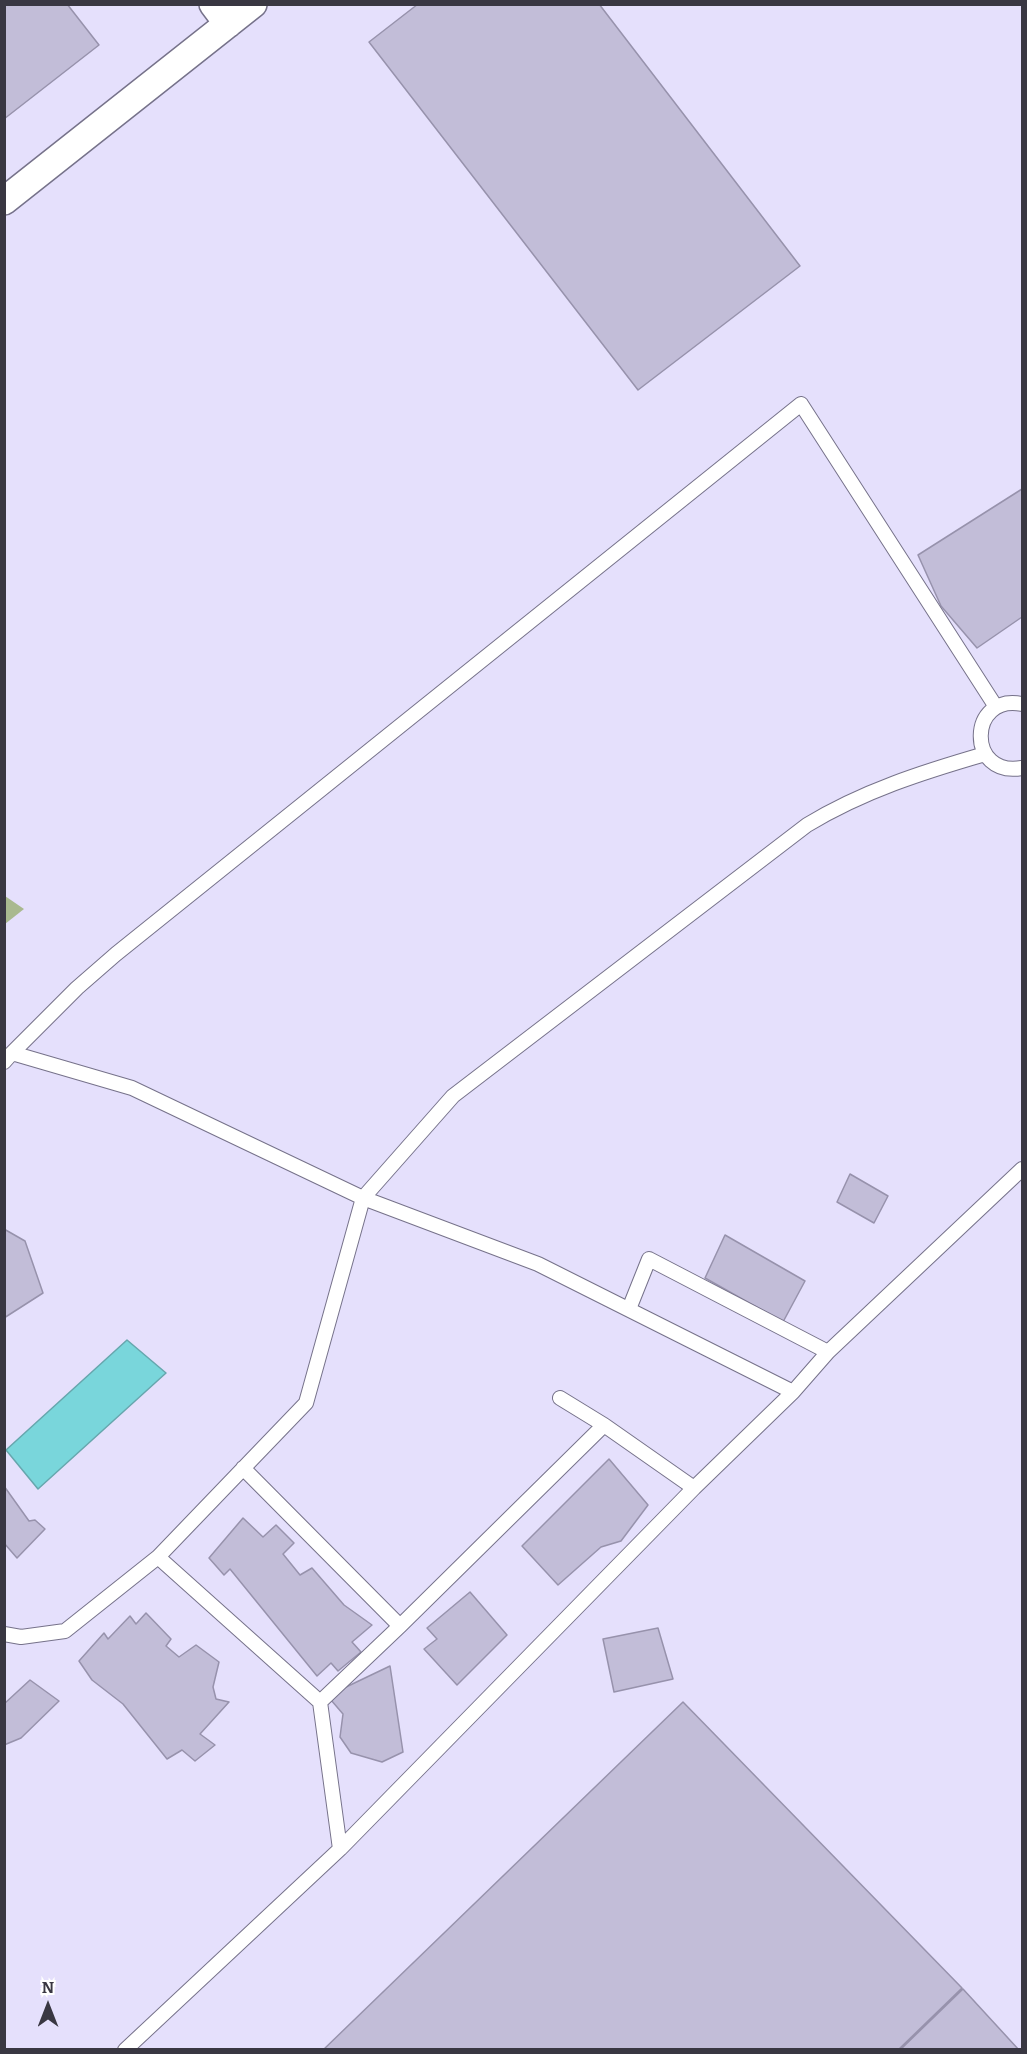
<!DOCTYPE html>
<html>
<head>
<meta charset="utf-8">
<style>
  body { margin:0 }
  #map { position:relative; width:1027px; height:2054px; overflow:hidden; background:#e5e0fc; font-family:Bitter,serif }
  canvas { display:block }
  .frame { position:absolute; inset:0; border:6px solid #393742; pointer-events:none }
  .north { position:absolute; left:18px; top:1976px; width:60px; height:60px; -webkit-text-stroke:4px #fff; paint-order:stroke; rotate:0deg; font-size:16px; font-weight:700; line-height:24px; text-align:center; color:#393742 }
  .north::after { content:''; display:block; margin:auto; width:21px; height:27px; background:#393742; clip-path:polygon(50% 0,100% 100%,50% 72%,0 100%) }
</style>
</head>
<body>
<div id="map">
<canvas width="1027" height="2054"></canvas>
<div class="frame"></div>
<div class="north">N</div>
</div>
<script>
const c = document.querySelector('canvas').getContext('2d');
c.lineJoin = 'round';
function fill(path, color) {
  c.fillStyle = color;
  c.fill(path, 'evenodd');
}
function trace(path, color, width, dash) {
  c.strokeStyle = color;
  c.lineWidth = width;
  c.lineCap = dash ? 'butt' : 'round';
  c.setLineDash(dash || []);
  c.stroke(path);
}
fill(new Path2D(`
  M5 896 24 909 5 924Z`), '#a9b98f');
const water = new Path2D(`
  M127 1340 166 1373 38 1489 6 1450Z`);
fill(water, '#79d6db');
trace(water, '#66a6ad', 1.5);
const building = new Path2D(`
  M4 4H67L99 45 4 119Z
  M418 4H599L800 266 638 390 369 42Z
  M1022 489V617L977 648 941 606 918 555Z
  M850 1174 888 1196 874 1223 837 1202Z
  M4 1229 25 1241 43 1293 4 1318Z
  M725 1235 805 1281 783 1322 705 1278Z
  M609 1459 648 1505 621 1541 601 1547 558 1585 522 1546Z
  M4 1486 29 1521 35 1520 45 1529 17 1558 4 1543Z
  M243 1518 263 1537 276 1525 294 1543 283 1554 300 1575 312 1568 344 1605 372 1625 352 1642 361 1652 338 1671 331 1663 317 1676 230 1569 224 1575 209 1558Z
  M470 1592 507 1635 457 1685 424 1649 437 1639 427 1628Z
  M146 1613 171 1639 166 1646 179 1657 196 1645 219 1662 213 1687 216 1699 229 1702 200 1734 215 1745 195 1761 182 1750 167 1759 123 1704 92 1680 79 1661 104 1633 108 1639 130 1616 136 1624Z
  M658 1628 673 1679 614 1692 603 1639Z
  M390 1666 403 1752 382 1762 351 1753 340 1737 343 1714 331 1700 344 1688Z
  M30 1680 59 1701 21 1738 4 1745V1704Z
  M683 1702 962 1988 898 2050H323Z
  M963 1989 1019 2050H900Z`);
fill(building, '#c2bdd8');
trace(building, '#9792ac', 1.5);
const service = new Path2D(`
  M1022 704C968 693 966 778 1022 768
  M12 1053 77 988 116 954 801 404 996 707
  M4 1062 12 1053 132 1088 363 1198 306 1403 158 1557 320 1702 340 1849
  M629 1309 649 1259 828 1352
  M793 1392 538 1264 363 1198 453 1096 807 825C863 791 923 772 985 754
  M560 1398 604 1425 694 1488
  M243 1468 400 1626
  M4 1634 21 1637 65 1631 158 1557
  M320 1702 400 1626 604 1425
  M125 2050 340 1849 694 1488 793 1392 828 1352 1022 1169`);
const minor = new Path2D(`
  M213 4 228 24
  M4 201 253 4`);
trace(service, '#76728a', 16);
trace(minor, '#76728a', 30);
trace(service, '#fff', 14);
trace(minor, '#fff', 27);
</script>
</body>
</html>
